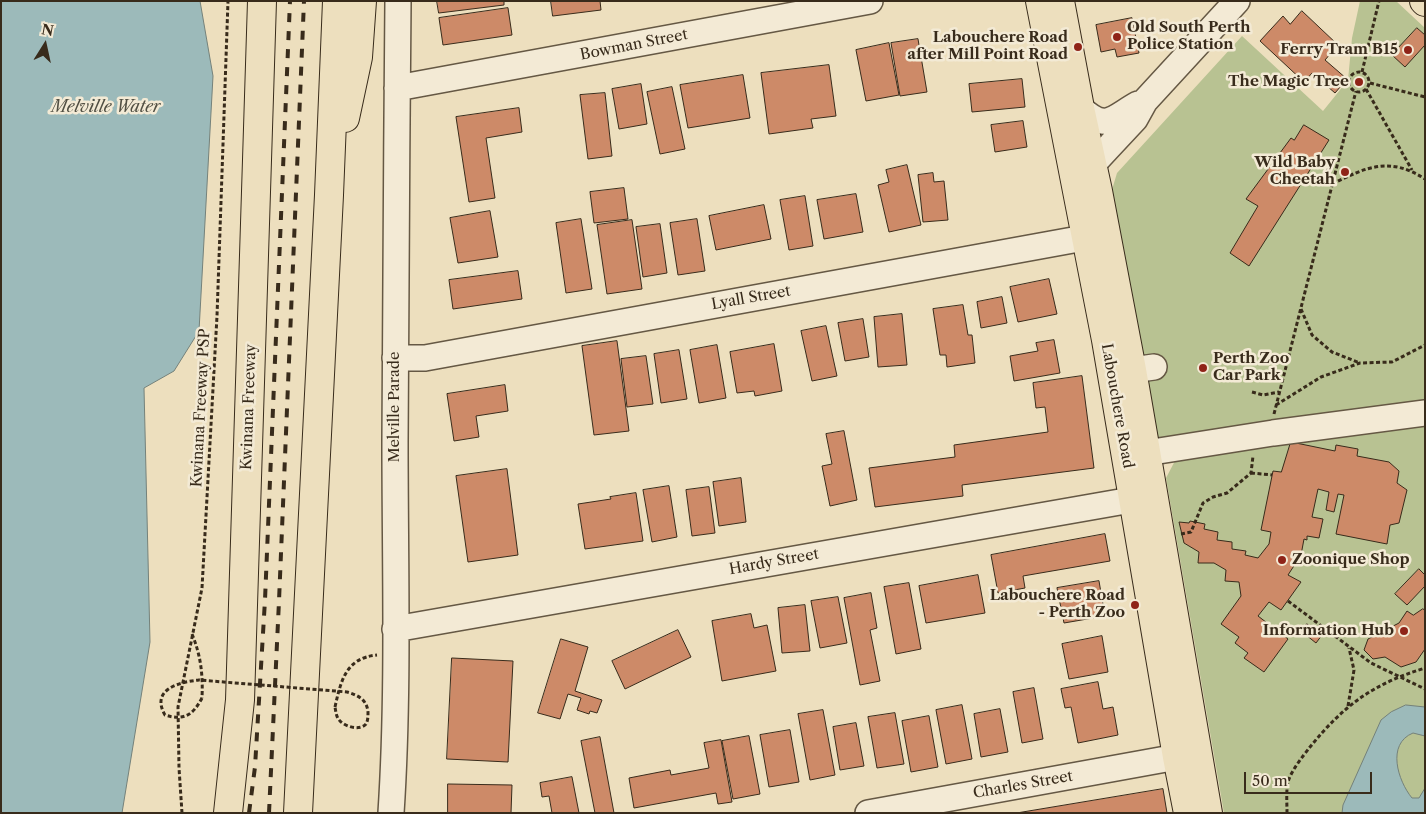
<!DOCTYPE html>
<html>
<head>
<meta charset="utf-8">
<style>
  body { margin:0 }
  #map { position:relative; width:1426px; height:814px; overflow:hidden; background:#eddfbe; font-family:"Libre Caslon Text",serif }
  canvas { display:block }
  .frame { position:absolute; inset:0; border:2px solid #382b1b; pointer-events:none }
  .north { position:absolute; left:20px; top:20px; width:50px; height:50px; -webkit-text-stroke:4px #f3ead5; paint-order:stroke; rotate:10deg; font-size:14px; font-weight:700; line-height:20px; text-align:center; color:#382b1b }
  .north::after { content:''; display:block; margin:auto; width:18px; height:22px; background:#382b1b; clip-path:polygon(50% 0,100% 100%,50% 72%,0 100%) }
  .scale { position:absolute; left:1244px; top:772px; width:128px; height:22px; box-sizing:border-box; border:2px solid #382b1b; border-top:0; padding-left:6px; font-size:15px; line-height:18px; white-space:nowrap; color:#382b1b; -webkit-text-stroke:4px #f3ead5; paint-order:stroke }
</style>
</head>
<body>
<div id="map">
<canvas width="1426" height="814"></canvas>
<div class="frame"></div>
<div class="north">N</div>
<div class="scale">50 m</div>
</div>
<script>
const c = document.querySelector('canvas').getContext('2d');
c.lineJoin = 'round';
function fill(path, color) {
  c.fillStyle = color;
  c.fill(path, 'evenodd');
}
function trace(path, color, width, dash) {
  c.strokeStyle = color;
  c.lineWidth = width;
  c.lineCap = dash ? 'butt' : 'round';
  c.setLineDash(dash || []);
  c.stroke(path);
}
function drawText(font, color, halo, rows, align = 'center') {
  c.font = font + ' "Libre Caslon Text",serif';
  c.lineWidth = 5;
  c.setLineDash([]);
  c.textBaseline = 'middle';
  c.strokeStyle = halo;
  c.fillStyle = color;
  for (const [text, x, y, turn = 0] of rows) {
    c.save();
    c.translate(x, y);
    c.rotate((+turn || 0) * Math.PI / 180);
    c.textAlign = isNaN(turn) ? turn : align;
    if (halo) c.strokeText(text, 0, 0);
    c.fillText(text, 0, 0);
    c.restore();
  }
}
fill(new Path2D(`
  M1360 1H1396L1425 28V813H1224L1166 478 1177 457 1155 441 1111 193 1117 173 1242 36 1323 111 1348 80 1352 38Z`), '#b8c292');
const water = new Path2D(`
  M1 1H200L213 76 199 331 174 371 144 388 150 642 122 813H1Z
  M1406 705 1425 707V736L1413 733C1386 744 1398 781 1412 798H1419L1425 788V813H1342L1343 805 1381 720 1391 712Z`);
fill(water, '#9cbaba');
trace(water, '#74817a', 1);
const building = new Path2D(`
  M437 1H504V5L439 13Z
  M551 1H600L601 10 553 16Z
  M508 8 512 35 443 45 439 18Z
  M1302 11 1338 45 1325 60 1347 79 1335 93 1312 73 1304 82 1260 41 1283 16 1290 24Z
  M1132 18 1139 53 1117 57 1115 49 1101 52 1096 25Z
  M1417 28 1425 35V45L1405 67 1392 55Z
  M918 39 927 92 900 96 891 43Z
  M889 43 899 95 866 101 856 50Z
  M829 65 836 116 811 119 813 128 769 134 761 73Z
  M743 75 750 118 688 128 680 85Z
  M1022 79 1025 107 972 112 969 84Z
  M641 84 647 124 619 129 612 89Z
  M672 87 685 149 660 154 647 92Z
  M605 93 612 156 588 159 580 95Z
  M519 108 522 132 486 138 495 198 469 202 456 117Z
  M1023 121 1027 147 995 152 991 125Z
  M1304 125 1329 140 1249 266 1230 253 1258 206 1246 199 1291 138 1294 140Z
  M907 165 921 225 889 232 878 185 889 182 886 170Z
  M933 173 934 182 944 181 948 220 923 222 918 175Z
  M624 188 628 219 594 223 590 192Z
  M856 194 863 232 824 239 817 200Z
  M805 196 813 246 789 250 780 200Z
  M764 205 771 239 716 250 709 216Z
  M490 211 498 257 458 263 450 218Z
  M581 219 592 289 566 293 556 223Z
  M697 219 705 271 678 275 670 223Z
  M632 220 642 289 607 294 597 225Z
  M660 224 667 273 643 277 636 227Z
  M518 271 522 299 453 309 449 280Z
  M1049 279 1057 314 1018 322 1010 287Z
  M1002 297 1007 323 981 328 977 302Z
  M963 305 968 335H972L975 363 947 367 946 355H940L933 309Z
  M902 314 907 365 878 367 874 317Z
  M863 319 869 357 845 361 838 323Z
  M826 326 837 376 812 381 801 331Z
  M1054 340 1060 373 1014 381 1010 356 1038 351 1036 343Z
  M617 341 629 431 594 435 582 346Z
  M774 344 782 391 755 396 754 391 737 393 730 352Z
  M717 345 726 398 699 403 690 350Z
  M679 350 687 399 661 403 654 354Z
  M646 356 653 404 627 407 621 359Z
  M1082 376 1094 468 962 485 963 496 875 507 869 468 955 457 954 445 1048 432 1045 407 1036 408 1033 383Z
  M505 385 508 411 476 416 479 437 454 441 447 394Z
  M844 431 857 500 830 506 822 466 832 464 826 434Z
  M1291 442 1335 451 1336 445 1358 449 1357 456 1389 462 1399 471 1397 483 1407 490 1399 523 1390 525 1387 544 1336 534 1344 495 1338 494 1334 512 1326 510 1329 492 1318 489 1312 517 1323 519 1319 538 1307 536V540L1304 539 1301 555 1288 575 1301 582 1281 610 1269 602 1258 616 1288 639 1264 672 1244 658 1248 653 1235 643 1239 637 1221 624 1241 596 1239 582 1225 581 1226 570 1214 563H1198L1199 552 1184 543 1179 522 1189 523 1190 521 1205 524 1204 529 1218 532 1217 540 1232 542V549L1246 551 1245 555 1258 558 1269 544 1271 532 1261 530 1273 471 1281 472Z
  M507 469 518 555 468 562 456 476Z
  M741 478 746 522 719 526 713 482Z
  M669 486 677 537 652 542 643 490Z
  M709 487 715 533 692 536 686 490Z
  M636 493 643 541 585 549 578 504 611 499 610 497Z
  M1105 534 1110 561 1023 576 1025 588 998 593 991 555Z
  M1419 569 1425 575V586L1407 605 1395 594Z
  M978 575 985 613 926 623 919 586Z
  M1099 581 1105 616 1064 623 1057 588Z
  M909 583 921 649 896 654 884 587Z
  M871 593 877 628 870 630 880 681 860 685 844 598Z
  M838 597 847 643 820 648 811 601Z
  M805 605 810 651 782 653 778 608Z
  M1423 609 1425 610V649L1416 662 1401 667 1385 657 1373 659 1364 650 1368 639 1399 623 1407 611 1413 615Z
  M751 614 754 628 767 625 776 671 722 681 712 621Z
  M1307 624 1322 635 1316 643 1301 631Z
  M678 630 691 657 625 689 612 661Z
  M1102 636 1108 672 1069 679 1062 644Z
  M561 639 588 647 575 691 602 700 597 713 590 711 589 714 577 710 581 698 568 694 560 719 538 713Z
  M452 658 513 661 508 762 447 759Z
  M1098 682 1103 709 1113 707 1118 735 1078 743 1071 707 1065 708 1061 689Z
  M1034 688 1043 739 1022 743 1013 692Z
  M962 705 972 759 946 764 936 710Z
  M1000 709 1008 752 981 757 974 714Z
  M823 710 835 775 810 780 798 714Z
  M895 713 904 764 877 768 868 717Z
  M929 716 938 767 911 772 902 721Z
  M856 723 864 766 840 770 833 727Z
  M790 730 799 782 769 787 760 735Z
  M749 736 760 794 733 799 722 741Z
  M600 737 614 813H595L581 741Z
  M721 740 732 802 718 804 716 793 634 808 629 778 670 770 671 775 709 768 704 743Z
  M572 777 579 813H552L549 796 542 797 540 783Z
  M448 784 512 785 511 813H448Z
  M1163 789 1167 813H1017Z`);
fill(building, '#cd8a68');
trace(building, '#382b1b', 1);
const minor = new Path2D(`
  M397 88 870 1
  M1080 108C1107 132 1111 119 1138 104
  M1076 173 1093 164 1106 150 1135 119 1145 101 1237 1
  M395 358H425L1106 234
  M1132 370 1154 367
  M1146 453 1273 433 1425 413
  M395 629 1154 496
  M391 813C399 690 395 565 395 442 395 295 397 148 398 1
  M868 813 1177 757`);
const major = new Path2D(`
  M1040 1 1106 340 1177 757 1188 813
  M1060 1 1080 108 1098 191 1132 370 1208 813
  M1424 1 1425 2`);
const highway = new Path2D(`
  M345 118 358 57 362 1
  M228 813 240 700 262 1
  M298 813 329 195 337 1`);
trace(minor, '#655844', 28);
trace(major, '#382b1b', 30);
trace(highway, '#382b1b', 30);
trace(new Path2D(`
  M1362 72 1379 1
  M1349 82a10 10 0 1 1 20 0a10 10 0 1 1-20 0Z
  M1370 83 1425 97
  M1366 89 1412 170
  M1332 184C1367 167 1389 156 1425 179
  M1301 309 1312 335 1332 352 1360 363
  M1252 392 1263 395 1279 392
  M1276 405 1321 377 1360 363 1392 362 1425 345
  M1274 414 1356 91
  M1251 473 1272 475
  M1181 534 1191 532 1203 503 1213 497 1227 493 1251 473 1253 456
  M1288 601 1371 663 1425 689
  M192 634C201 656 203 675 202 698
  M1348 706 1354 670 1349 648
  M335 707C341 680 346 658 377 655
  M182 813 179 768 178 707 202 588 217 316 228 1
  M1287 813C1287 803 1286 791 1288 782 1291 771 1303 756 1310 747 1344 705 1373 684 1425 668`), '#382b1b', 3, [4, 2.5]);
trace(minor, '#f3ead5', 25);
trace(major, '#eddfbe', 28);
trace(highway, '#eddfbe', 28);
trace(new Path2D(`
  M249 813 255 767 265 600 290 1
  M269 813 279 601 304 1`), '#382b1b', 4, [9, 9]);
trace(new Path2D(`
  M202 698C193 715 184 721 165 715 150 689 180 682 199 680L347 692C358 695 367 700 368 712 368 716 368 721 366 724 360 731 346 727 340 721 336 717 336 712 335 707`), '#382b1b', 3, [4, 2.5]);
for (const [x, y, r, color] of [
  [1117,37,5,"#8f2418"],
  [1078,47,5,"#8f2418"],
  [1408,50,5,"#8f2418"],
  [1359,82,5,"#8f2418"],
  [1345,172,5,"#8f2418"],
  [1203,368,5,"#8f2418"],
  [1282,560,5,"#8f2418"],
  [1135,605,5,"#8f2418"],
  [1404,631,5,"#8f2418"]
]) {
  const dot = new Path2D();
  dot.arc(x, y, r, 0, 2 * Math.PI);
  c.fillStyle = color;
  c.fill(dot);
  trace(dot, '#f3ead5', 2);
}
drawText('bold 15px', '#382b1b', '#f3ead5', [
  ["Old South Perth",1127,28,"left"],
  ["Police Station",1127,45,"left"],
  ["Labouchere Road",1068,38],
  ["after Mill Point Road",1068,55],
  ["Ferry Tram B15",1398,50],
  ["The Magic Tree",1349,82],
  ["Wild Baby",1335,163],
  ["Cheetah",1335,180],
  ["Perth Zoo",1213,359,"left"],
  ["Car Park",1213,376,"left"],
  ["Zoonique Shop",1292,560,"left"],
  ["Labouchere Road",1125,596],
  ["- Perth Zoo",1125,613],
  ["Information Hub",1394,631]
], 'right');
drawText('15px', '#382b1b', '#f3ead5', [
  ["Bowman Street",634,45,-11],
  ["Lyall Street",751,298,-10],
  ["Labouchere Road",1117,406,80],
  ["Kwinana Freeway",249,407,-88],
  ["Melville Parade",395,407,-90],
  ["Kwinana Freeway PSP",201,408,-87],
  ["Hardy Street",774,562,-10],
  ["Charles Street",1023,785,-10]
]);
drawText('italic 16px', '#514f43', '#f3ead5', [
  ["Melville Water",106,107]
]);
</script>
</body>
</html>
